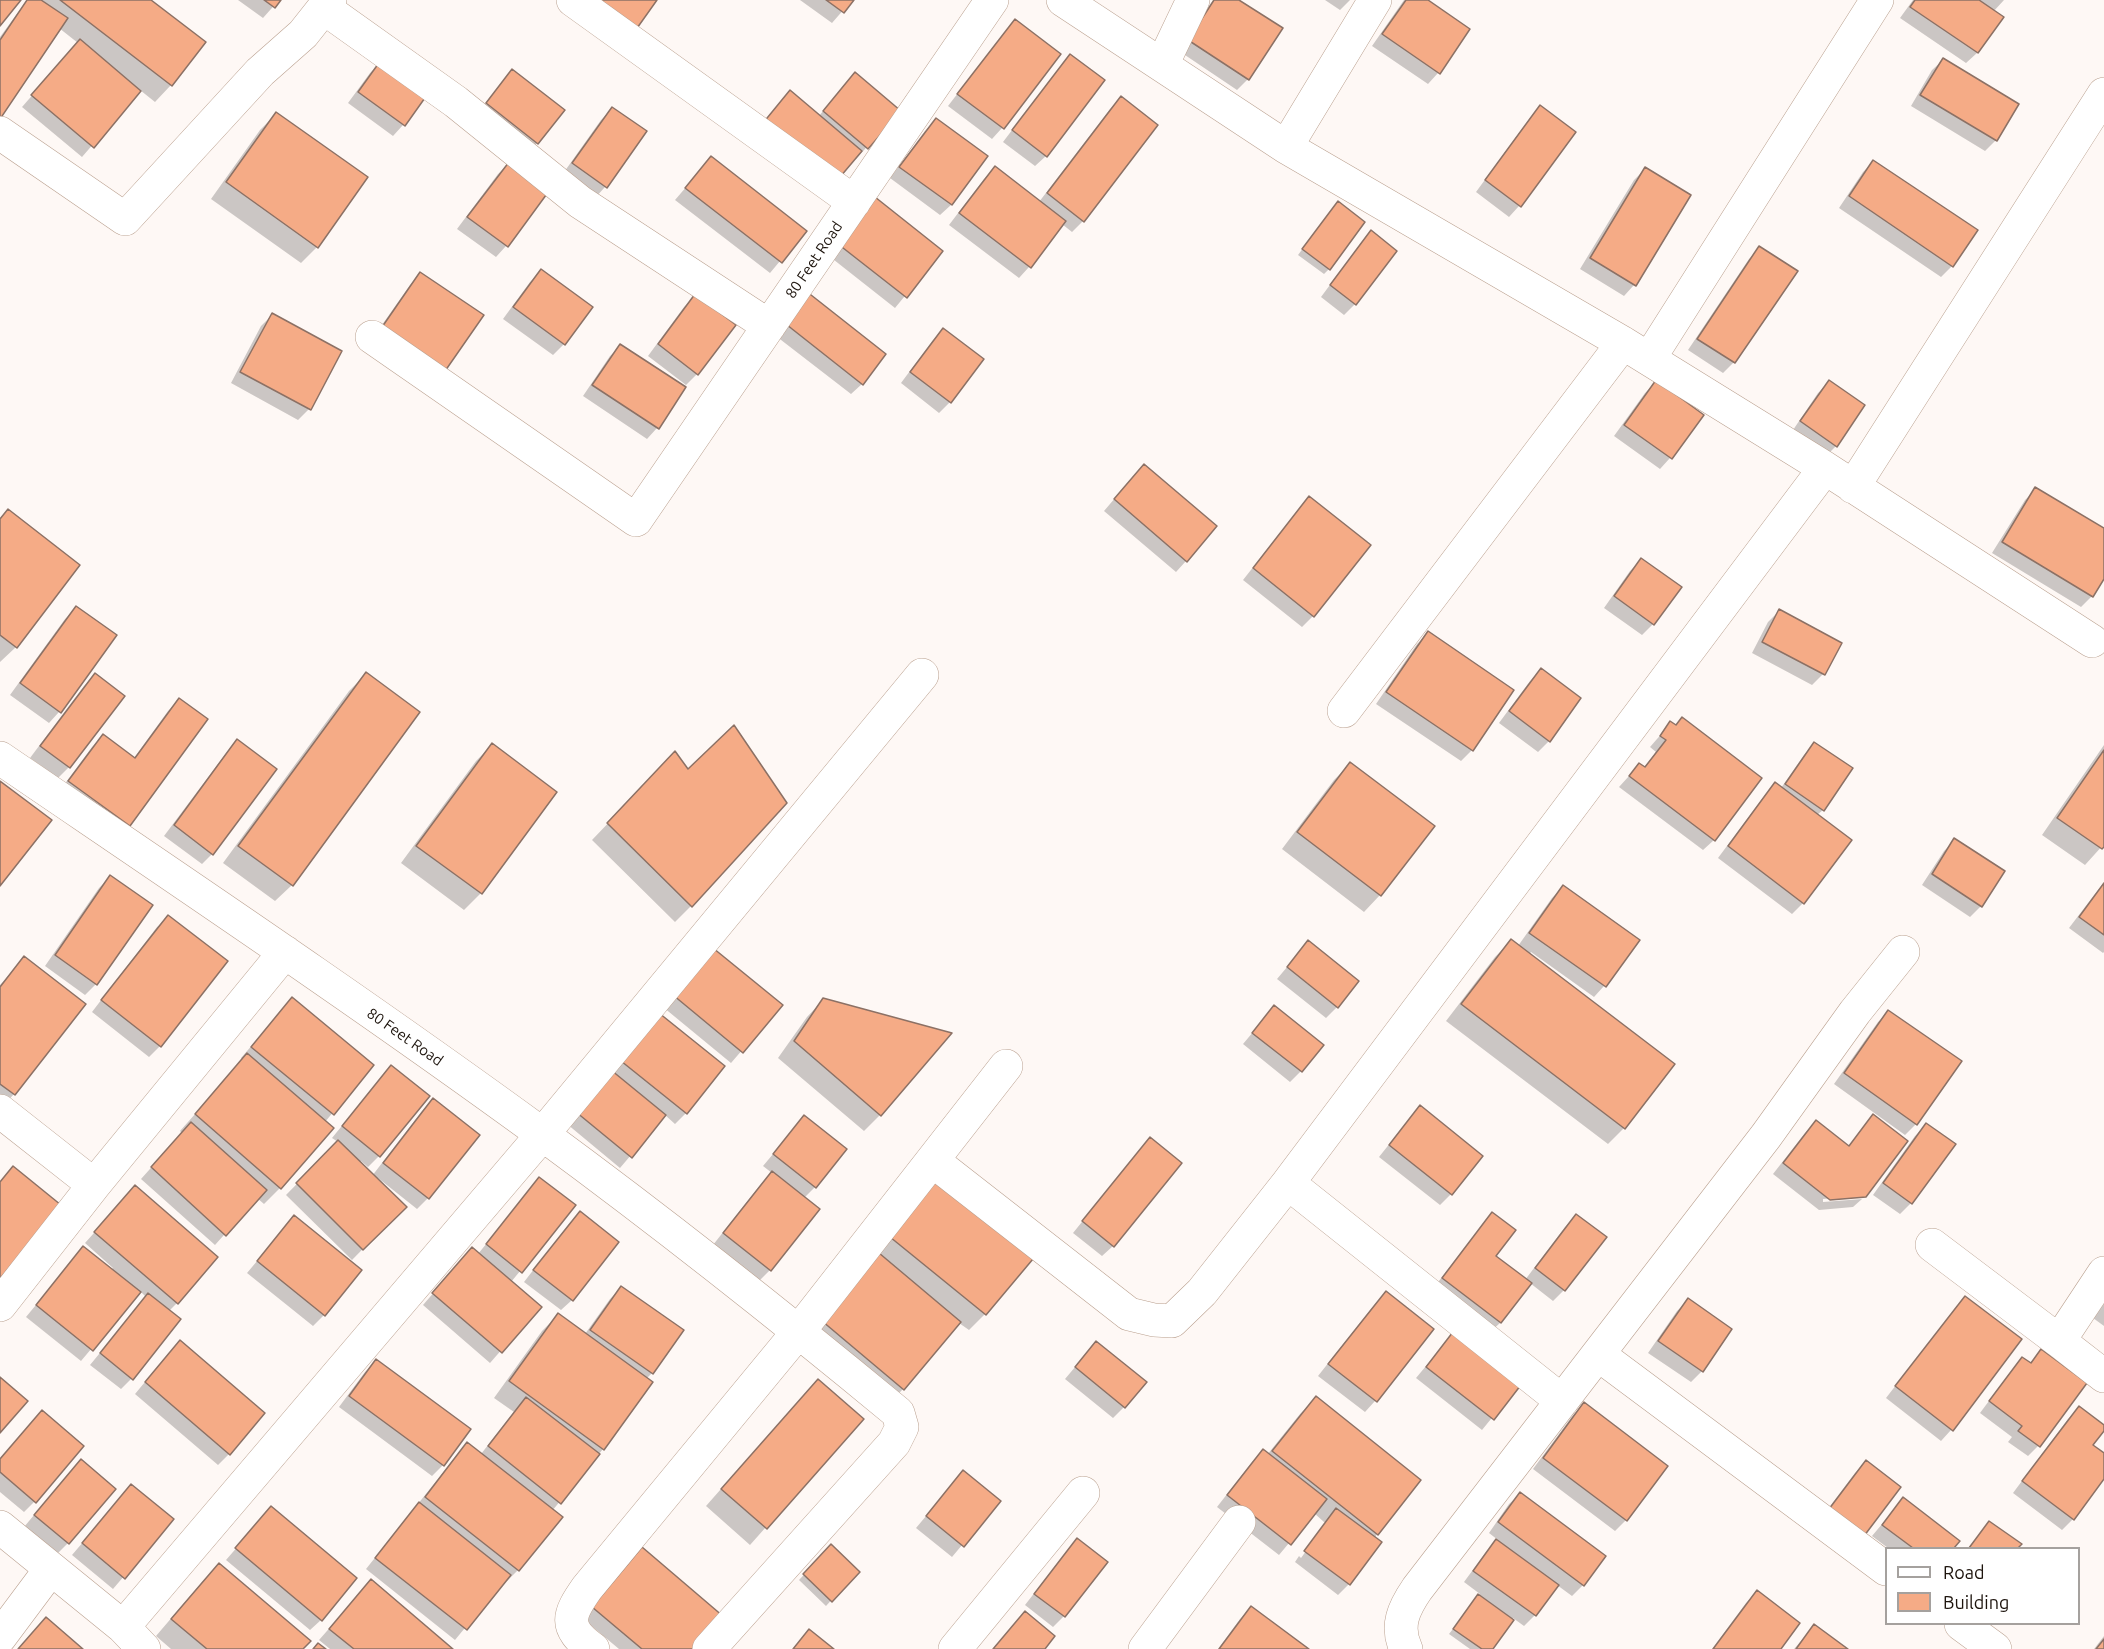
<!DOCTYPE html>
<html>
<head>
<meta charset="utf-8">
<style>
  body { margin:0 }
  #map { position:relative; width:2104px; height:1649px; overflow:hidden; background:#fef8f5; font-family:Ubuntu,sans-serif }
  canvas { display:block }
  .legend { position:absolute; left:1885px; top:1547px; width:195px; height:78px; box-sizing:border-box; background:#fff; border:2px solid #a5a19e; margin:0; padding:8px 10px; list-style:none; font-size:18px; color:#1d140d }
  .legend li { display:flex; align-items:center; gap:12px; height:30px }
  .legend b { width:30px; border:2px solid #a5a19e }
</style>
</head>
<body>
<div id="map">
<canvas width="2104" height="1649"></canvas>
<ul class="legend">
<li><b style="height:8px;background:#fff"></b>Road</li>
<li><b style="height:16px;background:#f5ab86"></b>Building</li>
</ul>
</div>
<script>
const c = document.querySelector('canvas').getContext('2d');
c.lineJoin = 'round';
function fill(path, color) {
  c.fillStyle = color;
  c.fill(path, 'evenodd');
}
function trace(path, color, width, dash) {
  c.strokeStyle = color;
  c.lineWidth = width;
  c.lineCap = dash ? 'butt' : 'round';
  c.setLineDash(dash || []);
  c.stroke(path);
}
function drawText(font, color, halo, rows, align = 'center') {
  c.font = font + ' Ubuntu,sans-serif';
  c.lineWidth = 5;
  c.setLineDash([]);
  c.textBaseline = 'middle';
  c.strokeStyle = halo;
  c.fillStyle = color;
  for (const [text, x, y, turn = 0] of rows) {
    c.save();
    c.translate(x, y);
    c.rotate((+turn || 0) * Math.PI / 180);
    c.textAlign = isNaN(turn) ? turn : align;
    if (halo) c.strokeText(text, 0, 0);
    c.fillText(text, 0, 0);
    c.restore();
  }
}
fill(new Path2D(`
  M27 0H148L204 43 171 85 155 102 140 90 82 157 22 107 78 43 59 28 0 116V37Z
  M238 0H279L263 18Z
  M800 0H852L832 23Z
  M1213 0H1236L1248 79 1237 90 1179 51Z
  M1325 0H1350L1340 10Z
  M1404 0H1425L1468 29 1438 73 1428 84 1372 46Z
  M1913 0H2004L1993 12 2002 17 1977 53 1966 63 1900 18Z
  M1015 21 1059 54 1002 128 992 139 948 106 1005 32Z
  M1071 56 1046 156 1035 166 1003 142 1060 67Z
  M1943 60 1996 140 1985 151 1911 106 1932 70Z
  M381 62 425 95 403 125 393 136 348 103 370 73Z
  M513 71 537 143 527 154 476 114Z
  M844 85 899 111 856 159 753 134 780 103 819 116Z
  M1121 98 1083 221 1072 232 1062 224 1029 267 1019 278 949 225 984 179 995 168 1039 202 1110 109Z
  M1541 107 1519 206 1509 217 1476 192 1530 118Z
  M612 109 645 132 605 187 595 198 562 175 601 120Z
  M276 114 317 247 301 263 211 199 260 130Z
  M936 120 985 156 951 205 940 215 890 178 925 131Z
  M711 158 805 231 770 273 675 200Z
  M1873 162 1952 266 1941 277 1839 208 1863 172Z
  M509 163 506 246 496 257 457 229 498 174Z
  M1645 169 1634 285 1624 296 1580 269 1634 180Z
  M1333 208 1329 269 1324 274 1298 255Z
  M865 210 941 252 895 308 829 256Z
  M1371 232 1355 304 1344 315 1321 297 1361 243Z
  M1760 248 1795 272 1734 362 1723 373 1688 350 1749 259Z
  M541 271 591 307 564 344 553 355 503 319 530 282Z
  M421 274 482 316 370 342 410 285Z
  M695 296 734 325 697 374 686 385 648 356 684 307Z
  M795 303 862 384 851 394 772 333Z
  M272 315 309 409 298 420 231 383 261 326Z
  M944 330 982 359 950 402 939 413 901 383 933 340Z
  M621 346 684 388 657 428 647 439 583 396 610 356Z
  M1656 382 1702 416 1670 458 1660 469 1614 436 1645 393Z
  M1829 382 1836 446 1825 457 1791 433 1818 393Z
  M1133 477 1186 561 1176 572 1104 511Z
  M2036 489 2104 530V576L2092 596 2081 607 1992 553 2025 500Z
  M1310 498 1313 616 1302 627 1243 580 1299 509Z
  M8 511 16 647 0 662V518Z
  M1641 560 1653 624 1642 635 1604 608 1630 571Z
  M76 608 59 712 49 723 10 695 65 619Z
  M1779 611 1823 674 1812 685 1752 653 1768 622Z
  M1428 633 1472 750 1461 761 1376 704 1417 644Z
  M1541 670 1549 741 1538 752 1499 723 1530 681Z
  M366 674 292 885 275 901 223 863 349 691Z
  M95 675 69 767 58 778 30 758 84 686Z
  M179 700 206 719 129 825 118 836 58 793 92 747 103 736 134 758 168 711Z
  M1671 723 1714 840 1703 850 1619 787 1639 765 1644 768 1656 752 1650 747Z
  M237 741 212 854 202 864 164 836 227 752Z
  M1814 744 1823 810 1817 815 1803 903 1792 914 1718 858 1765 795 1775 784 1781 788 1804 755Z
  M492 745 555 793 481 893 464 910 401 863 476 761Z
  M2104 745V844L2085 865 2042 835Z
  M1350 764 1432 827 1380 895 1364 912 1282 849 1334 780Z
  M659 770 691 906 675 922 592 840Z
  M1955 840 1981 906 1970 917 1922 885 1944 851Z
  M110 877 96 984 85 995 45 966 99 888Z
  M2104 882V952L2103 953 2069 928Z
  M1563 887 1638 941 1604 986 1594 997 1531 952 1529 955 1624 1128 1608 1144 1446 1021 1495 957 1511 941 1518 946 1552 898Z
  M168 917 160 1046 149 1057 92 1012 157 927Z
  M1308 942 1337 1007 1326 1018 1277 979Z
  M24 958 83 1004 14 1094 0 1109V985Z
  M702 960 781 1005 731 1063 663 1007Z
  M292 999 372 1065 325 1122 280 1188 264 1204 257 1198 215 1245 141 1179 182 1133 180 1131 243 1060 241 1058Z
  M823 1000 880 1115 864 1131 778 1058 807 1017Z
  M1274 1007 1301 1071 1290 1082 1243 1044Z
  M1888 1012 1960 1062 1916 1124 1905 1135 1834 1084 1878 1022Z
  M648 1026 686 1113 675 1124 665 1115 620 1168 567 1124Z
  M381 1078 379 1156 368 1167 361 1161 359 1163 372 1176 422 1111 433 1100 428 1198 417 1209 378 1178 376 1179 404 1207 352 1260 286 1195 338 1142 332 1138Z
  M1873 1116 1864 1195 1823 1199V1202L1862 1199 1853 1207 1819 1210 1773 1174 1805 1133 1816 1122 1848 1147Z
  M804 1117 815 1187 804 1198 770 1270 759 1281 713 1245 761 1184 772 1173 763 1166Z
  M1410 1118 1451 1194 1440 1205 1379 1157Z
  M1926 1125 1911 1203 1900 1214 1873 1195 1915 1136Z
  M1140 1150 1113 1246 1102 1256 1073 1233Z
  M539 1179 574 1206 511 1282 539 1307 490 1363 423 1305 462 1260 478 1254Z
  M135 1187 177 1303 169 1311 131 1379 121 1389 90 1365 146 1297 140 1291 81 1361 26 1317 83 1248 111 1270 113 1268 85 1243Z
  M921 1198 985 1314 969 1330 959 1323 903 1389 887 1406 807 1338Z
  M580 1213 572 1300 561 1310 524 1282 569 1224Z
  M1493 1214 1494 1256 1525 1280 1565 1227 1576 1216 1604 1237 1564 1290 1553 1301 1530 1283 1500 1323 1489 1333 1432 1290 1482 1225Z
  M294 1217 324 1315 313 1326 247 1273Z
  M621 1288 652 1373 646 1379 603 1449 552 1511 518 1570 507 1581 505 1579 455 1640 366 1569 457 1455 467 1444 481 1454 514 1412 494 1398 542 1331 558 1315 585 1334 610 1299Z
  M1386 1293 1432 1329 1375 1401 1365 1412 1318 1376 1375 1304Z
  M1965 1298 1951 1430 1941 1441 1886 1398 1955 1309Z
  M1688 1300 1702 1371 1691 1382 1648 1353 1677 1311Z
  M2104 1303V1326L2093 1318Z
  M1456 1330 1522 1381 1482 1430 1416 1378Z
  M2041 1351 2038 1446 2028 1456 2008 1442 2012 1437 1980 1413 2012 1370 2022 1359 2029 1364Z
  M169 1353 229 1454 218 1465 135 1394Z
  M1086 1354 1124 1407 1113 1418 1065 1379Z
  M376 1361 443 1465 432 1476 339 1407 365 1372Z
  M802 1397 862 1419 750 1545 706 1506Z
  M1316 1398 1377 1534 1349 1584 1338 1595 1295 1562 1299 1556 1301 1558 1327 1522H1324L1314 1513 1279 1555 1217 1507 1252 1462 1263 1451 1267 1455 1300 1414Z
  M1584 1404 1666 1466 1626 1520 1615 1531 1533 1469 1573 1415Z
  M2079 1408 2104 1427 2091 1446 2104 1455V1477L2073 1519 2062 1530 2013 1493 2068 1419Z
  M42 1412 35 1501 24 1512 0 1492V1459Z
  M1866 1462 1899 1487 1816 1525 1855 1473Z
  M70 1472 68 1543 57 1554 24 1527Z
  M963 1472 999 1501 952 1557 916 1528Z
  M131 1486 172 1520 113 1589 72 1555Z
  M1520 1494 1604 1556 1583 1585 1572 1596 1557 1585 1535 1615 1524 1626 1513 1618 1491 1649H1470L1449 1634 1480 1594 1464 1582 1486 1552 1498 1540 1489 1533 1509 1504Z
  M1903 1499 1958 1541 1953 1548H1888L1872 1536Z
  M271 1508 321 1620 310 1630 226 1560Z
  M1989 1522 2019 1544 2016 1548H1968Z
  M1077 1540 1064 1616 1053 1627 1025 1605 1067 1551Z
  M831 1546 857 1572 826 1606 799 1580Z
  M632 1560 695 1649H619L582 1618Z
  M219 1565 301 1649H171L156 1636 203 1581Z
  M371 1581 451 1649H330L319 1640Z
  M1757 1592 1779 1649H1712L1746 1603Z
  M1251 1608 1307 1649H1218L1240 1619Z
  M1814 1626 1845 1649H1794Z
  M2104 1636V1649H2094Z`), '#0003');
const building = new Path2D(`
  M0 0H21L0 26Z
  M27 0H41L68 18 0 119V40Z
  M60 0H151L206 42 172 86Z
  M264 0H281L275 8Z
  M591 0H657L635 31Z
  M826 0H854L844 13Z
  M1214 0H1239L1283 28 1249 80 1188 40Z
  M1406 0H1428L1470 29 1440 74 1382 34Z
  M1915 0H1979L2004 17 1978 53 1910 7Z
  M1015 19 1061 54 1004 129 957 94Z
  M80 39 141 91 94 148 31 95Z
  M1070 54 1105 80 1047 157 1012 130Z
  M1943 58 2019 104 1997 141 1920 95Z
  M381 60 427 95 405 126 358 92Z
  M512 69 565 110 538 144 486 103Z
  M855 72 901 111 868 149 823 111Z
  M790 90 862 151 835 183 763 123Z
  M1121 96 1158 125 1084 222 1047 193Z
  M1540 105 1576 132 1521 207 1485 180Z
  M612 107 647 131 607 188 572 163Z
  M276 112 368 177 318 248 226 182Z
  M936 118 988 156 952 205 899 167Z
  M711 156 807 231 782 263 685 188Z
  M1873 160 1978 230 1953 267 1849 196Z
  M509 162 549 191 508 247 467 217Z
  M995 166 1066 221 1031 268 959 213Z
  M1645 167 1691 195 1636 286 1590 258Z
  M875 197 943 251 907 298 838 244Z
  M1338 201 1365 222 1330 270 1302 249Z
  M1371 230 1397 251 1356 305 1330 285Z
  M1759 246 1798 271 1735 363 1697 339Z
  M541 269 593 307 565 345 513 307Z
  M420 272 484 315 443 374 380 330Z
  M806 291 886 354 863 385 782 321Z
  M695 294 736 325 698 375 658 344Z
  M272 313 342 351 311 410 240 372Z
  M943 328 984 359 951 403 910 372Z
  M620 344 686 387 659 429 592 385Z
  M1656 380 1704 415 1672 459 1624 425Z
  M1829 380 1865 405 1837 447 1800 421Z
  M1144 464 1217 526 1187 562 1114 499Z
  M2035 487 2104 528V579L2093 597 2002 542Z
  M1309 496 1371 545 1314 617 1253 568Z
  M8 509 80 565 17 648 0 635V519Z
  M1641 558 1682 587 1654 625 1614 596Z
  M76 606 117 635 61 713 20 683Z
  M1779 609 1842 643 1825 675 1762 642Z
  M1428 631 1514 690 1473 751 1386 692Z
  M1541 668 1581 698 1550 742 1509 711Z
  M366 672 420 712 293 886 238 846Z
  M95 673 125 696 70 768 40 746Z
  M179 698 208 719 130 826 68 781 103 734 135 758Z
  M1682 717 1762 778 1715 841 1629 776 1639 763 1645 767 1666 740 1660 736 1670 721 1676 725Z
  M734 725 787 803 692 907 607 823 675 751 688 769Z
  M237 739 277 769 213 855 174 825Z
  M1814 742 1853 768 1824 811 1785 784Z
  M492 743 557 792 482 894 416 846Z
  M2104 750V847L2102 849 2057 818Z
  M1350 762 1435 826 1381 896 1297 832Z
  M0 781 52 820 0 886Z
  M1775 782 1852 840 1804 904 1728 846Z
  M1954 838 2005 871 1982 907 1932 874Z
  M110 875 153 905 97 985 55 955Z
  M2104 883V935L2079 917Z
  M1563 885 1640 940 1606 987 1529 933Z
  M168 915 228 961 161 1047 101 1000Z
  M1511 939 1675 1064 1625 1129 1461 1004Z
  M1308 940 1359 981 1338 1008 1287 967Z
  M713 948 783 1005 743 1053 673 995Z
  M24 956 86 1004 15 1095 0 1084V987Z
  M292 997 374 1065 334 1115 251 1047Z
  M823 998 952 1033 881 1116 794 1041Z
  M1274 1005 1324 1045 1302 1072 1252 1033Z
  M1888 1010 1962 1061 1917 1125 1844 1073Z
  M659 1013 725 1066 687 1114 621 1061Z
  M247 1053 334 1128 281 1189 195 1114Z
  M391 1065 430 1096 380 1157 342 1126Z
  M611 1070 666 1115 632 1158 576 1112Z
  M433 1098 480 1135 429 1199 383 1163Z
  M1420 1105 1483 1156 1452 1195 1389 1145Z
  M1873 1114 1908 1141 1866 1197 1830 1200 1783 1163 1816 1120 1849 1146Z
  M804 1115 847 1149 816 1188 773 1154Z
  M191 1122 267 1190 226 1236 151 1167Z
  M1926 1123 1956 1144 1912 1204 1883 1183Z
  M1150 1137 1182 1163 1114 1247 1082 1221Z
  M338 1140 407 1207 363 1250 296 1183Z
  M13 1166 61 1205 0 1279V1182Z
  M772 1171 820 1209 771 1271 723 1233Z
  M539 1177 576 1205 522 1273 486 1244Z
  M937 1180 1033 1259 986 1315 890 1237Z
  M135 1185 218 1257 178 1304 94 1232Z
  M580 1211 619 1242 573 1301 533 1270Z
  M1492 1212 1516 1230 1496 1256 1532 1283 1501 1323 1442 1278Z
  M1576 1214 1607 1237 1565 1291 1535 1268Z
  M294 1215 362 1270 325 1316 257 1261Z
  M83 1246 141 1292 93 1351 36 1305Z
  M472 1247 542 1307 502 1353 432 1293Z
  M879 1253 961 1322 904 1390 822 1321Z
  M621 1286 684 1330 653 1374 590 1330Z
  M1386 1291 1434 1329 1377 1402 1328 1364Z
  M148 1293 181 1319 133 1380 100 1353Z
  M1965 1296 2022 1339 1953 1431 1895 1386Z
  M1688 1298 1732 1329 1703 1372 1658 1341Z
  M558 1313 653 1382 604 1450 509 1381Z
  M1456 1328 1524 1381 1494 1420 1426 1367Z
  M180 1340 265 1413 230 1455 145 1382Z
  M1096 1341 1147 1382 1125 1408 1075 1367Z
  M2041 1349 2087 1383 2040 1447 2018 1431 2022 1426 1989 1401 2022 1357 2031 1363Z
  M376 1359 471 1429 444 1466 349 1396Z
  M0 1377 28 1401 0 1433Z
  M818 1379 864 1419 767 1529 721 1489Z
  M1316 1396 1421 1480 1378 1535 1272 1451Z
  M526 1397 600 1454 561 1504 488 1446Z
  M1584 1402 1668 1466 1627 1521 1543 1458Z
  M2079 1406 2104 1425V1431L2093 1445 2104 1453V1479L2074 1520 2022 1481Z
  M42 1410 84 1446 36 1503 0 1472V1459Z
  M467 1442 563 1517 519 1571 425 1497Z
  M1263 1449 1327 1499 1291 1545 1227 1495Z
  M81 1459 116 1489 69 1544 34 1515Z
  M1866 1460 1901 1487 1861 1540 1826 1513Z
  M963 1470 1001 1501 964 1547 926 1516Z
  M131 1484 174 1519 125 1579 82 1543Z
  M1520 1492 1606 1556 1584 1586 1498 1522Z
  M1903 1497 1960 1541 1954 1548H1913L1882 1525Z
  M419 1502 511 1575 467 1630 375 1558Z
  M271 1506 357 1578 322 1621 235 1548Z
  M1336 1508 1382 1542 1350 1585 1304 1551Z
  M1989 1521 2022 1544 2018 1548H1969Z
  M1077 1538 1108 1562 1065 1617 1034 1594Z
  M1496 1539 1559 1585 1536 1616 1473 1571Z
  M831 1544 860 1572 832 1602 803 1574Z
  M642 1547 724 1617 697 1649H642L592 1607Z
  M219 1563 311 1641 303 1649H207L171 1619Z
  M371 1579 453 1649H354L329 1629Z
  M1757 1590 1800 1623 1781 1649H1713Z
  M1478 1594 1514 1620 1493 1649H1482L1453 1629Z
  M1251 1606 1309 1649H1219Z
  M1025 1611 1055 1636 1045 1649H993Z
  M46 1617 83 1649H18Z
  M1814 1624 1848 1649H1796Z
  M809 1629 834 1649H793Z
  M2104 1639V1649H2096Z
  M318 1643 326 1649H313Z`);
fill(building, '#f5ab86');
trace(building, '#8c7165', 1.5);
const street = new Path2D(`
  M573 0 854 202
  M1063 0 1286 147 1623 343 1825 468
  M324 8 456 102 580 202 769 326
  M1162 65 1193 0
  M0 133 125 219 260 72 303 34 330 0
  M1286 147 1375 0
  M372 337 636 520 992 0
  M1649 359 1877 0
  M1853 487 2104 94
  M1344 711 1623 343
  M0 758C182 882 364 1004 542 1134 663 1223 782 1317 898 1413L902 1427 894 1443 709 1649
  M0 1111 94 1185
  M933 1161 1129 1314 1154 1320 1172 1321 1202 1292 1288 1183 1825 468 2092 641
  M1288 1183 1562 1401
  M1932 1245 2059 1341
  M2104 1273 2059 1341 2104 1376
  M0 1305 94 1185 285 952
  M1599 1355 1886 1569
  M0 1527 123 1627 144 1649
  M1961 1624 1995 1649
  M123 1627 542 1135 922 675
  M0 1637 50 1570
  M593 1649C563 1627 568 1615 587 1588L799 1331 1006 1066
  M955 1649 1083 1493
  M1145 1649 1239 1522
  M1406 1649C1395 1626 1404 1608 1417 1589L1766 1136 1855 1012 1903 952`);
trace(street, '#baa08f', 34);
trace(street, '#fff', 33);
drawText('15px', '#1d140d', '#fff', [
  ["80 Feet Road",814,260,-56],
  ["80 Feet Road",405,1037,35]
]);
</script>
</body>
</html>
